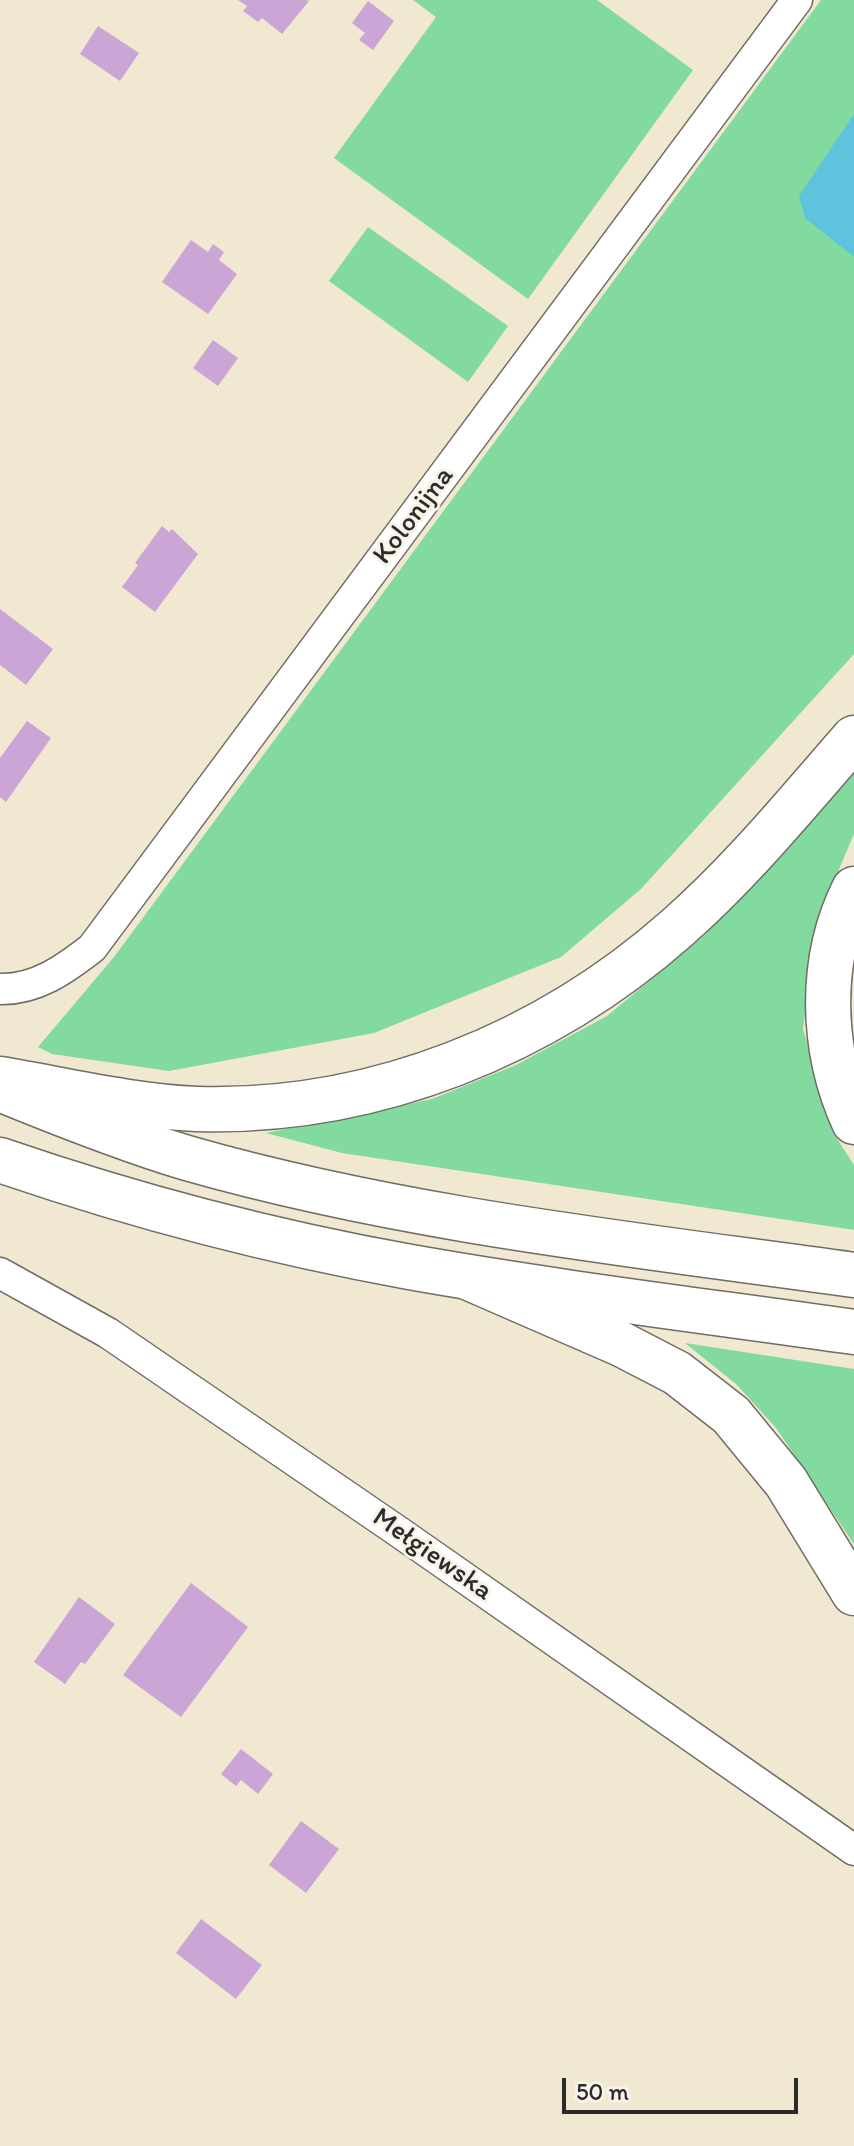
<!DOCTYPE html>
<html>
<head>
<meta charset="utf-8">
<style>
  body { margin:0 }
  #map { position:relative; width:854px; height:2146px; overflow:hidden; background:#f1e8d1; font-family:Itim,sans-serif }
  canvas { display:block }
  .scale { position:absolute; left:562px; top:2078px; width:236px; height:36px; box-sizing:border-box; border:4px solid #2b2b2b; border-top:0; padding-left:10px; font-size:24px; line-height:28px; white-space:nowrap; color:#2b2b2b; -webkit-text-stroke:6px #f7f3e8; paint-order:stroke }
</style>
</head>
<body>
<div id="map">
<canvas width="854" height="2146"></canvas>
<div class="scale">50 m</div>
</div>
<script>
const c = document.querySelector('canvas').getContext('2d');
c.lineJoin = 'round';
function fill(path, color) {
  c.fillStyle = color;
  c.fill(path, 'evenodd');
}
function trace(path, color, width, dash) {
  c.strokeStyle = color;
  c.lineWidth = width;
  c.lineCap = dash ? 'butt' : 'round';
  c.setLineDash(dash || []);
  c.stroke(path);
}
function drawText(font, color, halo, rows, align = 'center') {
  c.font = font + ' Itim,sans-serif';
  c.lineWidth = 6;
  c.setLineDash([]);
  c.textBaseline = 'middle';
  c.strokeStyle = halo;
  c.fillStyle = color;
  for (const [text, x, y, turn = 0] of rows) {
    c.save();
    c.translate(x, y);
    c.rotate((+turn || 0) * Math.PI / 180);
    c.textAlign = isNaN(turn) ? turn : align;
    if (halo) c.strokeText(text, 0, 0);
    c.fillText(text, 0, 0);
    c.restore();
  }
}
fill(new Path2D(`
  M413 0H597L693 70 528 299 334 158 436 17Z
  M821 0H854V654L641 889 561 957 374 1033 169 1071 52 1054 38 1047 114 957Z
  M368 227 508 326 468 382 329 281Z
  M854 763V834L819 917 803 1029 834 1134 854 1165V1230L342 1153 266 1133 432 1099 516 1065 607 1016 707 933Z
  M685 1343 854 1369V1544L776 1428 736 1384Z`), '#82da9f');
fill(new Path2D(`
  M854 114V257L805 218 799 196Z`), '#5ec3dc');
fill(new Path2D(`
  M238 0H307L309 1 282 34 262 18 258 22 243 11 247 6Z
  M368 1 394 21 373 50 359 40 365 33 352 23Z
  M98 26 139 53 120 81 80 54Z
  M191 240 208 252 213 244 224 252 219 260 237 274 208 314 162 282Z
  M213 340 238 358 218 386 193 368Z
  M162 526 169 532 172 529 198 554 155 612 122 587 138 565 135 563Z
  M0 609 53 649 26 685 0 665Z
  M27 721 51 738 6 802 0 797V758Z
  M191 1583 248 1627 181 1717 123 1675Z
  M79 1597 115 1624 85 1664 81 1662 65 1684 34 1662Z
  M241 1749 273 1774 258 1794 241 1780 236 1786 221 1774Z
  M301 1821 339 1849 306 1893 269 1865Z
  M201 1919 262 1965 236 1999 176 1953Z`), '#caa5d6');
const minor = new Path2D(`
  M0 989C36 990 65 969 92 948L797 0
  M0 1273 108 1333 399 1532 854 1850`);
const secondary = new Path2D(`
  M0 1089C61 1114 124 1139 187 1158 404 1220 631 1244 854 1275
  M0 1160C134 1206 271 1242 410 1267 557 1293 706 1311 854 1332`);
const motorway = new Path2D(`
  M854 889C818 961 821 1050 854 1122
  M0 1079C65 1090 131 1106 197 1109 374 1114 546 1044 677 928 742 871 797 803 854 738
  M467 1277 621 1344 677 1373 731 1415 786 1482 854 1593`);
trace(minor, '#706d65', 33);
trace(secondary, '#706d65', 47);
trace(motorway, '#706d65', 47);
trace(minor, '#fff', 30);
trace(secondary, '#fff', 44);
trace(motorway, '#fff', 44);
drawText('28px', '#2b2b2b', '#f7f3e8', [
  ["Kolonijna",414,516,-53],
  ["Mełgiewska",432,1555,35]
]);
</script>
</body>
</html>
